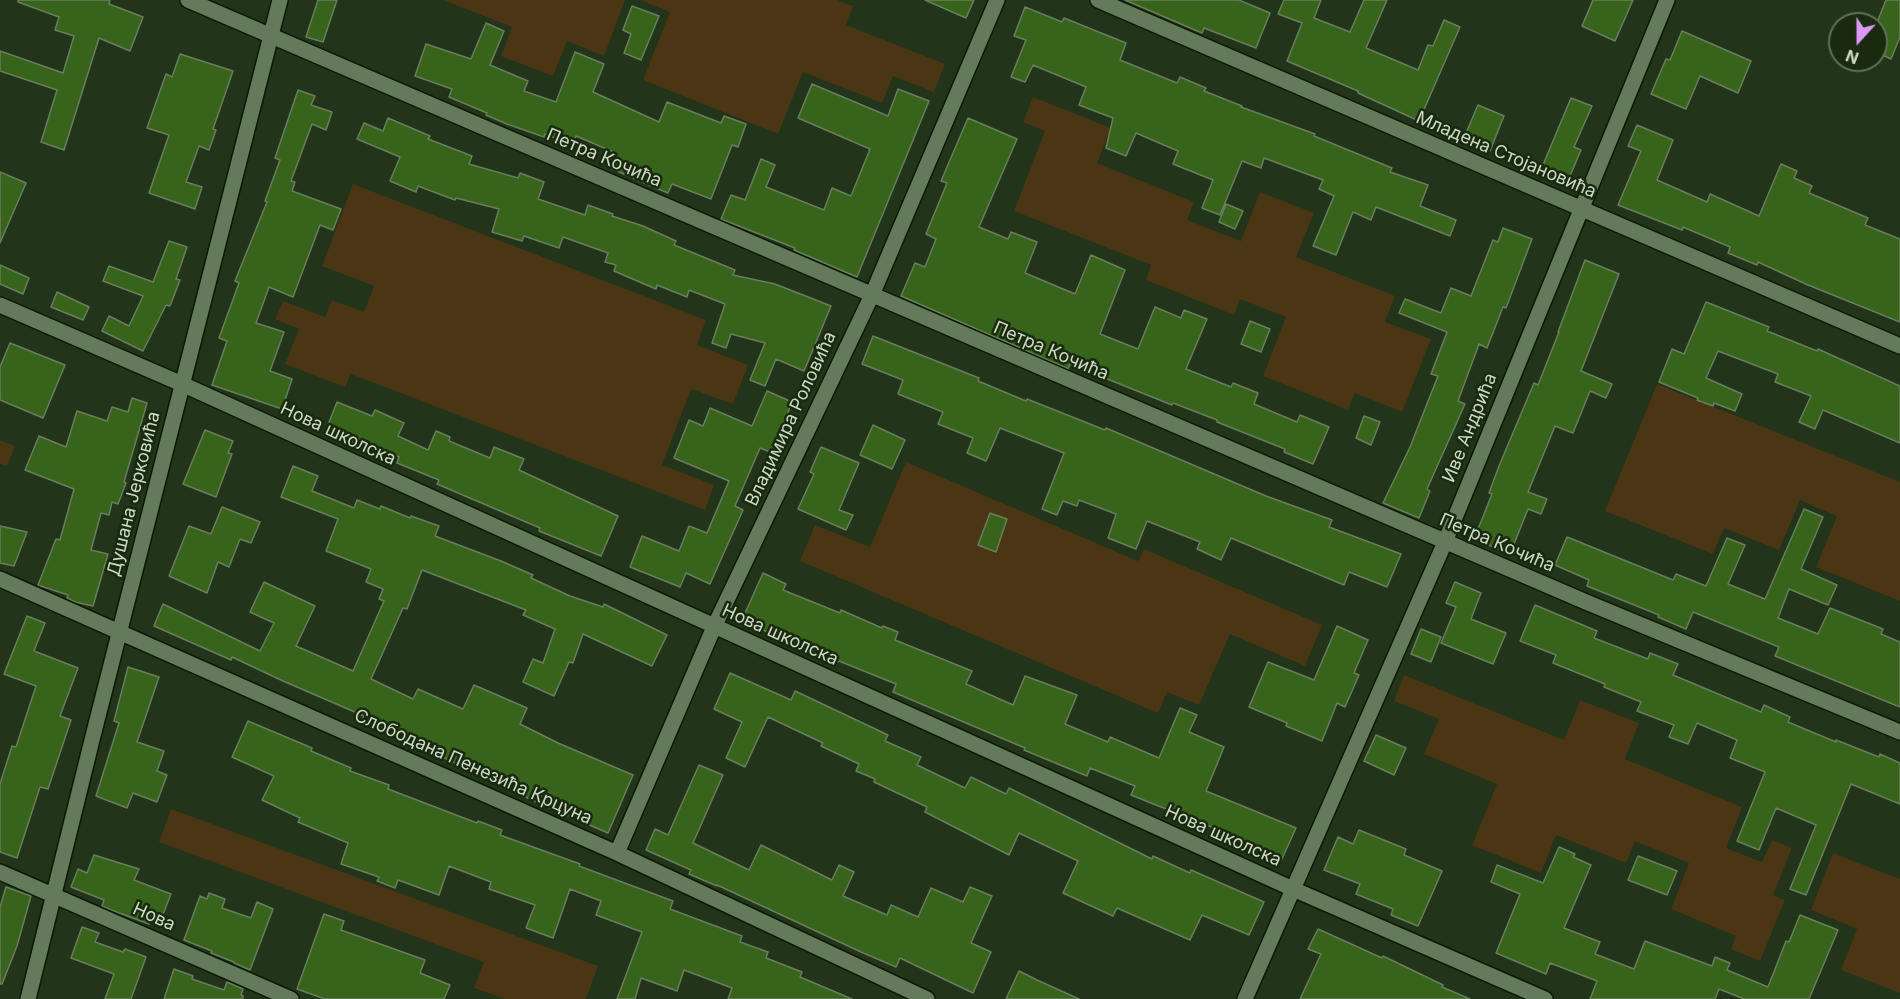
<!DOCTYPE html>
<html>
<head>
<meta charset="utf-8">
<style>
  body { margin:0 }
  #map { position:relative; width:1900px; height:999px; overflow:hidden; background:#223419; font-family:Inter,sans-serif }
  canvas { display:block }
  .north { position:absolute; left:1828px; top:12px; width:60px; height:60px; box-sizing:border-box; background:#192a0f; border:2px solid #617059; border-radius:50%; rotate:201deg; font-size:16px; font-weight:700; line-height:24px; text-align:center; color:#cdd8c7 }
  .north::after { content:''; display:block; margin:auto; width:21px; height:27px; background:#db9af6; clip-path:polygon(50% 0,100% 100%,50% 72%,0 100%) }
</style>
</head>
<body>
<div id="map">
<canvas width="1900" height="999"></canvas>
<div class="north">N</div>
</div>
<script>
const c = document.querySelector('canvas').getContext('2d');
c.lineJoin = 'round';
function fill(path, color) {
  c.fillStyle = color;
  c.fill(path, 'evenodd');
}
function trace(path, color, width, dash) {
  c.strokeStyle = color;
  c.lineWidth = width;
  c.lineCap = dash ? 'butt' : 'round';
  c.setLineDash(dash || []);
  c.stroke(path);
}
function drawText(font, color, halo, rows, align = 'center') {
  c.font = font + ' Inter,sans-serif';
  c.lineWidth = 5;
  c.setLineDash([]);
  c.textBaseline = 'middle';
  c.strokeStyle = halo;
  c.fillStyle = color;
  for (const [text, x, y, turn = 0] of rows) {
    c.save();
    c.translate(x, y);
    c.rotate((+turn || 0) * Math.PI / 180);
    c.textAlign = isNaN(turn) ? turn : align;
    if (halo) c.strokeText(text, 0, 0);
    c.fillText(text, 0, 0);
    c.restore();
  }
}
fill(new Path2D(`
  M443 0H625L604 56 567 41 553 76 501 56 512 27Z
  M640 0H837L853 6 846 25 945 64 934 92 893 76 882 103 803 72 778 134 643 80 670 12Z
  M1033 97 1111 128 1097 163 1194 202 1187 220 1241 241 1260 192 1314 213 1296 257 1395 296 1385 322 1431 339 1402 412 1355 393 1348 410 1263 376 1286 317 1240 299 1234 315 1146 280 1151 265 1014 211 1045 131 1023 122Z
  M353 184 706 320 697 345 748 365 733 404 691 389 662 465 714 485 705 510 351 374 345 387 285 364 299 329 275 319 283 301 325 317 332 300 364 312 374 286 322 266Z
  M1657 384 1900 482V601L1816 567 1837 516 1800 500 1779 550 1724 528 1713 554 1605 511Z
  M0 440 15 446 7 466 0 464Z
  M906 462 1138 561 1144 549 1322 625 1305 666 1230 634 1199 705 1167 692 1158 713 800 561 815 525 870 547Z
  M1404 675 1564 740 1580 700 1639 723 1625 759 1742 807 1726 848 1762 862 1772 840 1792 848 1773 895 1785 900 1760 961 1731 949 1736 936 1671 909 1689 863 1635 841 1626 863 1556 835 1541 873 1472 845 1497 784 1424 754 1439 719 1394 701Z
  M171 809 598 966 586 999H505L474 988 484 962 159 842Z
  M1833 853 1900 879V993L1841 970 1857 929 1811 910Z`), '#4a3514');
const building = new Path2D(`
  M18 0H110L109 4 143 17 130 51 99 38 64 150 41 142 57 90 0 71V51L63 73 74 36 55 30 59 17 18 2Z
  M318 0H337L323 42 306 37Z
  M925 0H974L966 18Z
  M1125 0H1239L1270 13 1256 48 1204 28 1202 33Z
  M1284 0H1321L1314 18 1350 32 1364 0H1387L1366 48 1418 70 1428 45 1433 46 1444 20 1460 27 1419 121 1358 93V91L1287 61 1302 23 1278 14Z
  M1593 0H1633L1615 41 1582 26Z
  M1886 0H1900V37L1891 59 1876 52V25Z
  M632 6 659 16 641 60 624 53 631 34 623 30Z
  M1025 7 1062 22 1064 18 1126 43 1120 60 1177 83 1180 77 1206 88 1204 91 1242 106 1241 107 1315 134 1314 136 1392 168 1390 172 1428 185 1420 206 1456 220 1450 236 1376 207 1371 220 1353 212 1336 255 1313 246 1334 196 1319 189 1323 180 1264 158 1261 168 1242 161 1220 215 1202 208 1213 180 1173 164 1178 151 1136 133 1126 156 1106 148 1113 118 1079 105 1086 87 1033 65 1025 82 1011 77 1026 40 1014 36Z
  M486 23 504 31 490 65 528 81 524 91 556 102 575 52 604 64 593 92 659 122 667 102 721 123 724 116 746 124 738 147 732 145 711 199 672 184 668 193 642 182 610 168 616 153 576 136 573 145 545 134 544 137 507 124 486 115 487 113 449 97 452 89 415 76 426 44 471 59Z
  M1682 31 1751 61 1738 93 1700 76 1686 109 1651 94 1666 59 1670 60Z
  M180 54 233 71 213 129 216 130 209 150 199 146 186 182 202 187 195 209 149 193 169 135 147 128 166 74 172 77Z
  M812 84 888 116 898 89 929 101 857 277 794 250 795 248 721 219 731 195 745 200 761 159 775 165 766 187 824 210 832 188 851 196 870 149 798 118Z
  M298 90 315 96 311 105 332 112 326 130 312 124 291 181 295 182 292 191 341 209 333 230 320 225 293 297 269 287 256 323 284 332 270 371 292 379 282 409 212 385 227 341 219 338 239 283 235 281 267 202 265 201 280 160 275 158Z
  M1571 98 1592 106 1574 147 1581 150 1567 183 1540 172Z
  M1478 105 1504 116 1490 151 1463 140Z
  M388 118 430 136 428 139 472 156 469 164 518 178 520 173 544 182 538 199 585 215 588 205 613 214 612 216 643 226 676 241 674 245 735 270 733 275 775 284 831 306 804 371 776 359 765 386 750 380 765 343 731 334 726 348 712 343 725 304 689 290 687 297 657 285 656 289 614 271 616 265 605 262 608 253 563 237 559 248 524 236 522 241 492 232 499 209 456 198 455 200 418 186 416 192 390 181 400 157 357 139 364 123 383 131Z
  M968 118 1017 139 979 227 1008 239 1011 232 1037 242 1025 273 1075 294 1091 255 1125 270 1100 334 1138 349 1155 307 1181 318 1184 310 1207 319 1186 369 1231 387 1233 383 1258 393 1254 404 1297 422 1300 415 1329 427 1313 464 1284 452 1285 449 1217 422V420L1173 403 1172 405 1070 364 1068 369 901 296 915 263 925 267 936 239 926 234 947 183 941 181Z
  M1637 125 1673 140 1657 180 1707 202 1710 194 1759 216 1781 164 1797 171 1794 178 1812 186 1809 193 1868 218 1865 225 1900 239V322L1808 285 1758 262 1757 265 1728 253 1730 247 1683 227 1682 230 1618 205 1641 151 1628 146Z
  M0 172 26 183 0 243Z
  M1226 204 1243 211 1235 229 1219 222Z
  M1503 228 1532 239 1506 308 1503 307 1487 348 1479 344 1458 401 1465 404 1427 489 1430 491 1419 518 1383 503 1410 447 1438 376 1431 374 1447 332 1399 313 1405 299 1441 313 1451 288 1471 296 1493 240 1498 242Z
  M169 241 187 247 176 279 180 280 170 306 166 305 143 351 102 331 109 316 129 326 143 296 103 281 109 266 153 282Z
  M1585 260 1619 274 1581 371 1612 384 1606 398 1590 391 1573 433 1555 426 1528 492 1547 499 1541 514 1528 509 1510 554 1474 539 1492 494 1489 493 1499 466 1534 383 1538 385 1559 332H1558Z
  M0 265 29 278 23 294 0 284Z
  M57 292 89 307 83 320 51 307Z
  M1706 302 1769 327 1767 331 1817 351 1818 349 1900 386V443L1823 410 1815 429 1799 422 1811 396 1775 382 1778 374 1718 351 1706 378 1742 394 1735 411 1714 403 1713 406 1697 400 1698 398 1659 382 1672 349 1684 354Z
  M1250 321 1270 329 1261 352 1241 344Z
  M873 336 979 378 978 381 1026 401 1027 399 1105 430 1106 428 1266 496 1332 520 1329 527 1401 554 1387 587 1349 572 1344 585 1231 538 1221 560 1197 549 1200 542 1147 521 1136 549 1108 538 1116 514 1079 500 1077 506 1063 501 1057 515 1042 509 1064 453 1000 428 986 461 967 453 973 438 938 424 943 412 898 394 903 380 862 364Z
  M10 343 65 365 43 418 0 400V367Z
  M767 391 792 402 773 453 760 448 735 506 743 510 710 584 686 573 680 587 630 567 642 536 679 551 689 526 707 533 729 481 674 458 689 420 703 426 710 408 752 426Z
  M132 398 147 403 124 482 126 483 118 504 112 502 109 515 101 513 91 550 108 554 93 606 75 602 67 598 68 595 38 585 56 539 60 540 74 489 25 470 39 436 66 447 77 411 107 421 112 407 128 412Z
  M337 402 372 416 375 410 404 423 398 436 428 450 436 431 450 437 449 441 490 458 494 447 524 459 519 470 618 516 601 556 539 531 540 528 437 484 439 480 397 463 399 457 355 437 351 446 324 435Z
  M1364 416 1380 422 1371 445 1356 438Z
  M873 425 905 440 892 469 860 455Z
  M205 430 233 441 228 453 232 454 216 497 183 484Z
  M821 447 859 463 839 510 853 515 846 530 798 509 814 474 810 472Z
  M293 466 318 476 312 491 354 508 357 500 380 509 381 506 410 518 411 516 439 526 435 536 501 561 533 575 531 578 570 596 603 607 604 604 667 635 652 666 583 634 573 663 569 662 554 696 523 682 533 659 543 663 555 629 523 615 526 610 422 570 407 609 403 608 371 679 413 699 418 689 463 709 474 685 527 708 520 724 558 743 633 775 608 833 536 802 432 752 434 747 389 726 387 731 362 720 364 716 283 681 232 657 231 660 154 626 163 604 260 651 274 623 250 612 264 582 315 606 296 646 353 671 384 601 379 599 383 589 366 582 371 569 326 551 338 519 281 497Z
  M222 507 260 522 251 543 240 539 229 567 218 562 207 593 169 576 189 526 211 534Z
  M1804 509 1823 517 1801 569 1837 585 1828 605 1789 589 1778 618 1818 634 1830 608 1883 629 1881 634 1900 642V707L1775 656 1779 647 1693 612 1686 629 1658 617 1659 615 1587 586 1589 580 1555 565 1567 537 1673 580 1676 574 1706 586 1727 538 1745 545 1728 584 1765 599Z
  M990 513 1007 519 996 552 978 545Z
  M0 526 27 532 14 566 0 563Z
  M763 573 786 584 783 590 840 613 841 610 882 628 883 626 898 632 895 640 972 671 966 684 1013 705 1025 676 1077 695 1065 724 1108 742 1110 737 1159 758 1180 708 1197 715 1189 732 1224 747 1206 791 1296 828 1281 861 1218 832 1219 830 1131 795 1135 786 1090 768 1087 776 1048 760 1024 750 1025 748 893 692 896 684 839 661 838 662 799 646 798 649 772 638 774 635 742 620Z
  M1455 582 1481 593 1471 619 1506 633 1493 664 1441 643 1456 607 1446 603Z
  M1535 605 1597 631 1594 638 1648 659 1650 653 1678 664 1673 675 1761 712 1764 705 1790 717 1788 722 1836 742V740L1879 757 1880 754 1900 763V804L1851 784 1806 895 1790 889 1816 825 1776 808 1759 850 1737 841 1765 772 1730 758 1737 740 1697 723 1688 744 1669 737 1674 725 1637 711 1641 702 1604 687 1605 684 1553 663 1556 655 1520 641Z
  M27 616 45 623 34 651 78 668 60 716 71 720 48 789 40 787 17 858 0 852V784L12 746 16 747 36 686 4 674Z
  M1337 626 1368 640 1354 673 1359 675 1345 707 1337 703 1322 741 1286 726 1287 723 1249 707 1268 662 1314 680Z
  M1421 629 1441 637 1431 662 1411 654Z
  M128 667 159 677 137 742 164 751 157 771 167 775 157 802 133 793 127 808 96 796 119 723 114 721Z
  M730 673 791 700 795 691 888 735 885 741 921 757 917 765 965 788 971 777 1006 794 1009 788 1152 859 1153 856 1190 873 1191 870 1264 902 1249 935 1202 915 1190 940 1117 908 1113 916 1063 893 1078 861 1019 833 1009 855 925 812 927 807 874 782 875 779 856 771 859 764 821 746 823 743 768 717 745 767 726 758 742 722 714 709Z
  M248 721 312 748 311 751 351 768 350 771 389 785 388 789 477 823 478 821 502 830 500 835 580 864 579 866 673 901 670 909 742 936 740 942 768 952 766 958 802 972 800 977 852 999H728L732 988 684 970 677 991 641 978 635 999H617L642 932 596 915 601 901 570 889 553 938 526 928 535 905 489 889 491 882 449 866 439 895 398 880 395 888 377 881 379 877 341 864 348 843 298 822 300 818 262 800 274 776 232 757Z
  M1376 735 1406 748 1394 775 1364 761Z
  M699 765 723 775 693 843 749 870 761 845 832 880 839 865 854 872 843 896 887 915 891 905 918 917 931 888 963 902 970 887 992 896 971 943 991 952 973 993 900 958 896 967 861 952 717 885V886L689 874 691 870 646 850 655 829 668 835Z
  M1359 830 1406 849 1404 855 1442 871 1418 926 1391 915 1393 909 1356 894 1360 884 1324 870 1338 837 1353 844Z
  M1559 847 1575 854 1573 857 1591 865 1564 928 1600 942 1595 954 1634 969 1645 941 1712 966 1715 957 1730 963 1727 970 1768 987 1786 941 1789 942 1800 915 1838 930 1809 999H1744L1719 989 1715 999H1590L1597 981 1550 963 1546 974 1496 953 1520 894 1491 882 1497 865 1543 883Z
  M94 855 139 869 134 880 171 894 160 922 151 918 149 924 114 911 102 906 104 900 71 887 78 869 87 873Z
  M1638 856 1677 871 1667 895 1628 880Z
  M6 887 31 896 17 946 2 984H0V907Z
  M209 893 225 899 222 908 251 918 257 902 273 909 250 970 234 963V962L211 953 212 951 184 940 200 896 207 899Z
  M324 914 344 921 341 930 425 960 420 973 450 985 444 999H325L297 989Z
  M82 927 99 933 95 942 123 952 125 949 146 957 131 999H105L114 974 71 958Z
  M1318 929 1382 958 1383 956 1443 985 1442 987 1470 999H1300L1321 954 1308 949Z
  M174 969 193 976 192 979 224 990 227 982 243 989 241 995 243 996V999H164Z
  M1019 971 1037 980 1079 999H1006Z`);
fill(building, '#37641a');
trace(building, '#697d5f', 1.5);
const street = new Path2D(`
  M188 0 1586 602 1900 732
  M1098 0 1900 346
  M0 305 182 384 1293 889 1545 999
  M0 579 617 853 927 999
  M617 853 714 627 872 295 997 0
  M0 872 291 999
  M28 999 92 740 280 0
  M1245 999 1445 542 1667 0`);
trace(street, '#0b1b03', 18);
trace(street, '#65795b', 15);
drawText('18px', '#cdd8c7', '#192a0f', [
  ["Младена Стојановића",1506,155,23],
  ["Петра Кочића",604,158,23],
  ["Петра Кочића",1051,351,23],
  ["Владимира Роловића",791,419,-65],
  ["Иве Андрића",1470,428,-68],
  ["Нова школска",338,434,25],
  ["Душана Јерковића",134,494,-76],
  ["Петра Кочића",1497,543,23],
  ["Нова школска",780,635,24],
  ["Слободана Пенезића Крцуна",473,767,24],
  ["Нова школска",1223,836,24],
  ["Нова",154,917,24]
]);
</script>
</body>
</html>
